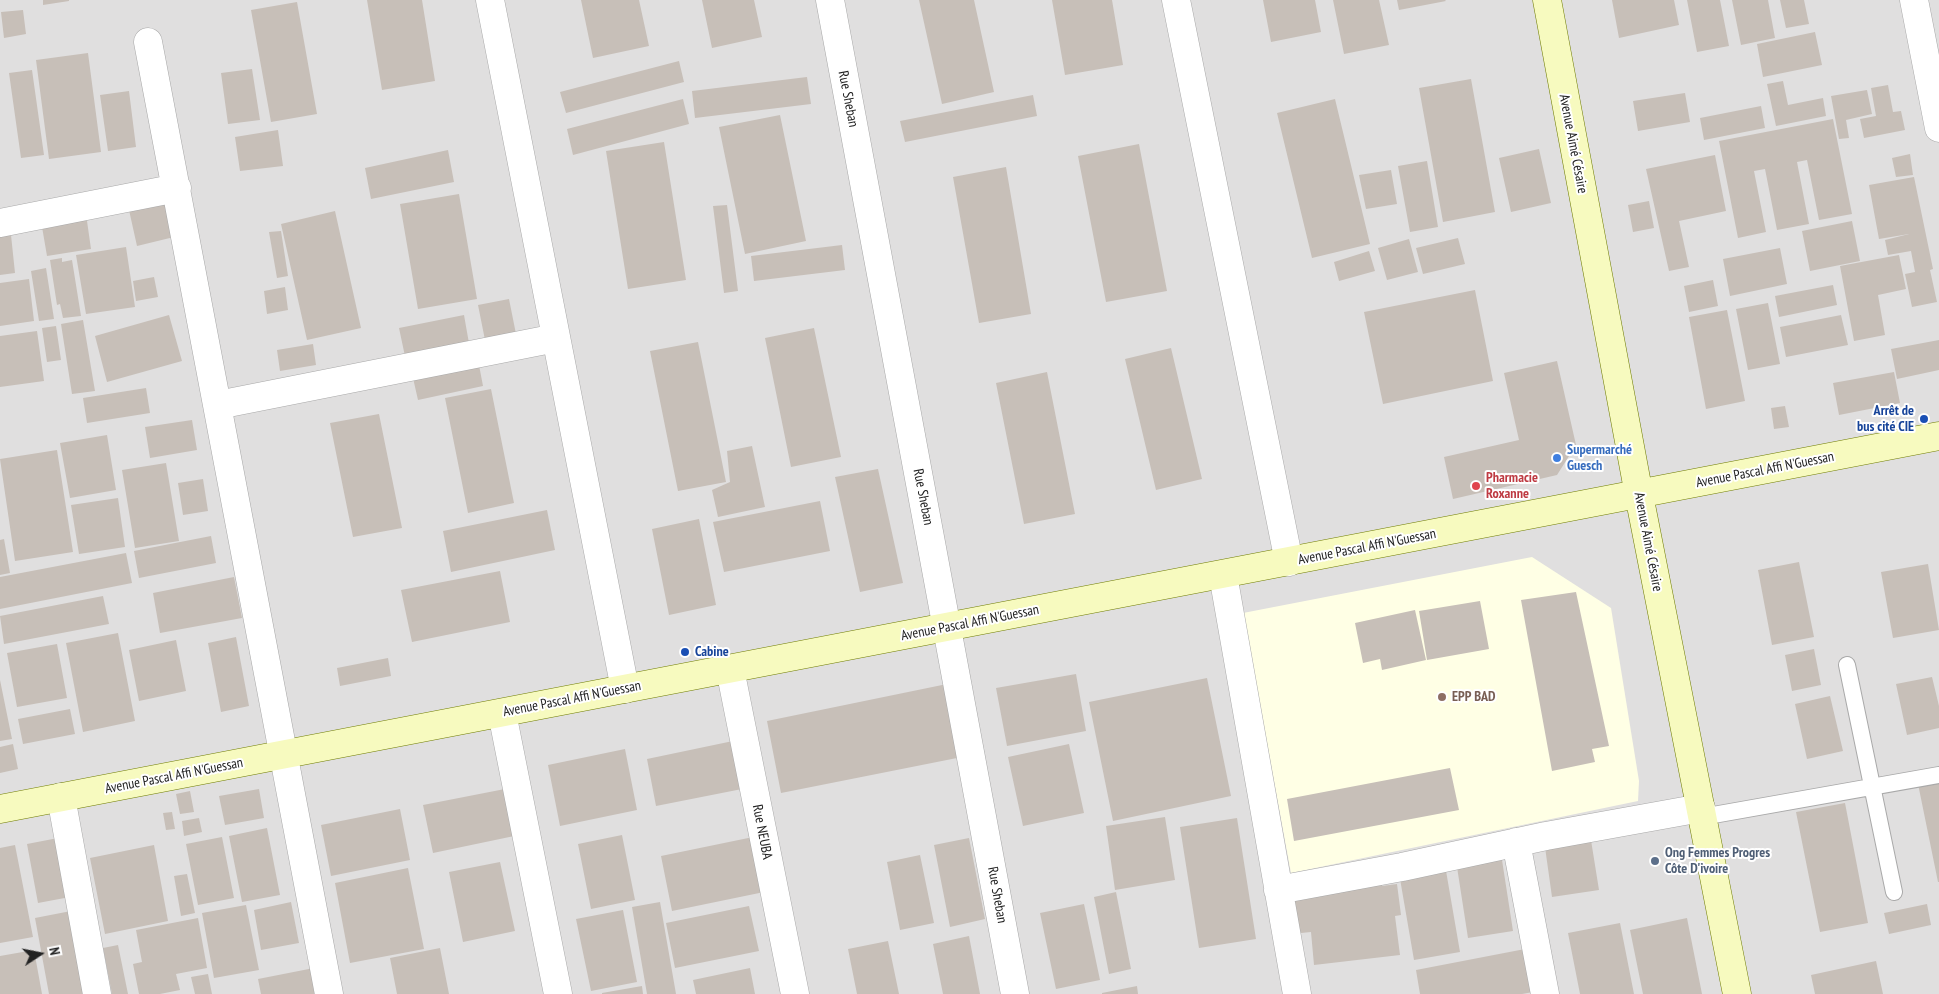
<!DOCTYPE html>
<html>
<head>
<meta charset="utf-8">
<style>
  body { margin:0 }
  #map { position:relative; width:1939px; height:994px; overflow:hidden; background:#f2efe9; font-family:"PT Sans Narrow",sans-serif }
  canvas { display:block }
  .north { position:absolute; left:15px; top:929px; width:50px; height:50px; -webkit-text-stroke:4px #fff; paint-order:stroke; rotate:79deg; font-size:14px; font-weight:700; line-height:20px; text-align:center; color:#222 }
  .north::after { content:''; display:block; margin:auto; width:18px; height:22px; background:#222; clip-path:polygon(50% 0,100% 100%,50% 72%,0 100%) }
</style>
</head>
<body>
<div id="map">
<canvas width="1939" height="994"></canvas>
<div class="north">N</div>
</div>
<script>
const c = document.querySelector('canvas').getContext('2d');
c.lineJoin = 'round';
function fill(path, color) {
  c.fillStyle = color;
  c.fill(path, 'evenodd');
}
function trace(path, color, width, dash) {
  c.strokeStyle = color;
  c.lineWidth = width;
  c.lineCap = dash ? 'butt' : 'round';
  c.setLineDash(dash || []);
  c.stroke(path);
}
function drawText(font, color, halo, rows, align = 'center') {
  c.font = font + ' "PT Sans Narrow",sans-serif';
  c.lineWidth = 4;
  c.setLineDash([]);
  c.textBaseline = 'middle';
  c.strokeStyle = halo;
  c.fillStyle = color;
  for (const [text, x, y, turn = 0] of rows) {
    c.save();
    c.translate(x, y);
    c.rotate((+turn || 0) * Math.PI / 180);
    c.textAlign = isNaN(turn) ? turn : align;
    if (halo) c.strokeText(text, 0, 0);
    c.fillText(text, 0, 0);
    c.restore();
  }
}
fill(new Path2D(`
  M0 0H1939V994H0Z`), '#e0dfdf');
fill(new Path2D(`
  M1532 557 1611 608 1639 781 1638 801 1291 873 1243 613Z`), '#ffffe5');
fill(new Path2D(`
  M43 0H69V1L43 5Z
  M367 0H422L435 81 382 90Z
  M581 0H639L649 46 593 58Z
  M702 0H754L762 37 712 48Z
  M919 0H974L994 92 942 104Z
  M1052 0H1112L1123 65 1065 75Z
  M1263 0H1315L1321 32 1271 42Z
  M1333 0H1379L1389 45 1344 54Z
  M1397 0H1445L1446 1 1399 10Z
  M1612 0H1674L1679 25 1619 38Z
  M1687 0H1720L1729 46 1697 52Z
  M1732 0H1768L1775 38 1741 45Z
  M1780 0H1804L1809 24 1786 28Z
  M297 2 317 114 271 122 251 10Z
  M23 10 26 34 4 38 1 12Z
  M1815 32 1822 65 1763 77 1757 44Z
  M88 53 101 152 49 159 36 60Z
  M679 61 684 82 566 113 560 92Z
  M252 69 260 120 228 124 221 73Z
  M32 70 44 155 21 158 9 73Z
  M807 77 811 104 695 118 692 91Z
  M1471 79 1495 212 1443 222 1419 88Z
  M1783 81 1788 105 1823 98 1826 116 1776 126 1767 84Z
  M1888 85 1893 112 1901 111 1905 130 1864 138 1860 119 1876 116 1871 88Z
  M1867 90 1872 114 1846 120 1849 138 1839 139 1831 96Z
  M129 91 136 147 108 151 100 95Z
  M1685 93 1690 122 1638 131 1633 101Z
  M1033 95 1037 116 905 142 900 121Z
  M683 99 689 124 573 155 567 129Z
  M1335 99 1370 244 1312 258 1277 113Z
  M1761 106 1765 128 1704 140 1700 118Z
  M780 115 806 241 745 254 719 127Z
  M1833 119 1852 214 1819 220 1807 160 1797 162 1809 224 1777 230 1765 169 1754 171 1766 232 1738 238 1719 141Z
  M278 130 283 166 240 171 235 137Z
  M664 142 686 280 628 289 606 151Z
  M1139 144 1167 291 1106 302 1078 156Z
  M1539 149 1551 203 1511 212 1499 158Z
  M448 150 454 182 371 199 365 168Z
  M1910 154 1913 175 1896 177 1892 158Z
  M1715 155 1726 211 1679 221 1689 267 1669 271 1646 169Z
  M1427 161 1438 227 1410 232 1398 166Z
  M1006 167 1031 314 979 323 953 177Z
  M1391 170 1397 204 1366 209 1359 175Z
  M1914 177 1933 269 1930 270 1937 302 1912 307 1905 274 1915 272 1911 251 1888 255 1885 240 1909 234 1879 239 1869 185Z
  M459 194 477 299 418 309 400 204Z
  M1649 201 1654 228 1633 232 1628 205Z
  M166 202 174 237 137 246 129 210Z
  M727 205 738 291 724 293 713 206Z
  M335 211 361 328 307 340 281 224Z
  M86 214 91 249 47 256 41 221Z
  M1852 221 1860 261 1810 271 1802 231Z
  M281 231 288 276 277 278 269 232Z
  M11 235 15 273 0 275V237Z
  M1458 238 1465 264 1423 274 1416 248Z
  M1409 239 1418 272 1387 280 1378 248Z
  M842 245 845 270 754 281 751 256Z
  M126 247 135 307 86 314 76 255Z
  M1780 248 1787 284 1730 296 1723 259Z
  M1369 251 1375 271 1339 281 1334 262Z
  M1899 255 1906 289 1878 295 1885 335 1854 341 1840 266Z
  M62 258V262L72 260 81 316 63 318 60 304 57 305 50 260Z
  M46 268 54 319 39 321 31 271Z
  M154 277 158 297 136 301 133 281Z
  M29 279 34 321 0 326V283Z
  M1713 280 1718 306 1689 312 1684 286Z
  M1833 285 1837 305 1779 317 1775 296Z
  M285 287 288 310 267 314 264 291Z
  M1475 290 1493 381 1383 404 1364 312Z
  M509 299 517 339 486 345 478 305Z
  M1768 303 1780 364 1748 370 1736 309Z
  M1727 310 1745 401 1706 409 1689 317Z
  M169 315 182 361 107 382 95 336Z
  M464 315 470 349 406 361 399 328Z
  M1841 315 1848 345 1786 357 1780 327Z
  M83 320 95 391 72 394 61 324Z
  M56 326 61 360 47 362 42 328Z
  M814 328 841 457 791 467 765 338Z
  M37 331 44 381 0 387V336Z
  M1939 340V370L1897 379 1891 349Z
  M698 342 726 482 678 491 650 351Z
  M313 344 316 365 280 371 277 350Z
  M1171 348 1202 479 1156 490 1125 359Z
  M1557 361 1576 445 1557 475 1453 499 1444 457 1519 440 1504 373Z
  M479 365 483 386 418 400 413 378Z
  M1047 372 1075 514 1024 524 996 383Z
  M1894 372 1900 403 1839 415 1833 383Z
  M146 388 150 413 87 423 83 398Z
  M491 389 514 503 468 513 445 398Z
  M1785 406 1789 427 1774 429 1771 408Z
  M379 414 402 528 353 537 330 423Z
  M192 420 197 450 150 458 145 427Z
  M107 435 116 490 70 498 60 443Z
  M752 446 765 507 718 517 712 490 730 482 727 451Z
  M57 450 73 552 15 561 0 459Z
  M166 463 179 541 135 548 122 470Z
  M878 469 903 583 860 592 835 477Z
  M203 479 208 511 183 515 178 483Z
  M118 498 125 547 79 554 71 505Z
  M820 501 830 551 724 572 713 522Z
  M547 510 555 550 451 572 443 531Z
  M699 519 716 605 669 615 652 529Z
  M211 536 216 563 139 578 134 551Z
  M4 539 10 573 0 575V540Z
  M126 553 132 583 0 609V577Z
  M1799 562 1814 637 1772 645 1758 570Z
  M1928 564 1939 630 1893 638 1881 572Z
  M500 571 510 622 412 642 401 590Z
  M234 577 242 618 160 633 153 593Z
  M1576 592 1609 746 1592 749 1595 762 1552 771 1521 600Z
  M103 596 109 624 4 644 0 616Z
  M1480 601 1489 649 1427 660 1419 611Z
  M1415 610 1426 660 1382 670 1380 659 1363 663 1355 623Z
  M118 633 135 721 83 732 66 643Z
  M236 637 249 706 221 712 208 643Z
  M176 640 186 691 139 701 129 650Z
  M57 644 67 698 17 707 7 653Z
  M1814 649 1821 685 1792 691 1785 655Z
  M388 658 391 676 340 686 337 668Z
  M1076 674 1086 731 1007 746 996 688Z
  M1932 677 1939 706V728L1907 735 1896 684Z
  M1207 678 1231 796 1113 821 1089 702Z
  M0 680 12 739 0 741Z
  M947 684 962 757 781 793 767 721Z
  M1830 696 1843 751 1807 759 1795 704Z
  M70 709 75 734 23 744 18 719Z
  M733 741 742 789 656 806 647 759Z
  M13 744 18 769 0 773V747Z
  M1069 744 1084 813 1023 826 1008 757Z
  M625 749 637 810 560 826 548 765Z
  M1450 768 1459 810 1294 841 1287 799Z
  M1939 775V882H1938L1917 779Z
  M510 788 519 835 433 853 423 805Z
  M259 789 264 818 225 825 219 796Z
  M190 791 194 812 180 814 176 794Z
  M1845 803 1868 923 1820 932 1796 812Z
  M400 809 410 860 331 876 321 825Z
  M172 812 175 829 166 830 163 813Z
  M1165 817 1175 880 1115 890 1106 826Z
  M199 818 202 832 184 836 182 821Z
  M1237 818 1256 939 1199 948 1180 827Z
  M267 828 280 895 242 902 229 836Z
  M1590 834 1599 890 1552 897 1544 840Z
  M622 835 635 900 591 909 578 844Z
  M758 836 769 891 672 911 661 856Z
  M222 837 234 898 198 905 186 844Z
  M58 838 70 897 38 903 27 844Z
  M969 838 985 919 950 927 934 845Z
  M15 845 33 937 0 943V848Z
  M154 845 168 921 105 934 90 858Z
  M920 855 934 923 900 930 887 862Z
  M1502 860 1513 931 1468 938 1457 867Z
  M500 862 515 931 463 942 449 872Z
  M1445 865 1460 952 1414 960 1399 873Z
  M408 868 424 949 350 963 335 883Z
  M187 874 195 913 181 916 174 876Z
  M1382 879V886L1397 884 1401 915 1395 916 1400 955 1314 965 1311 932 1291 934 1286 897Z
  M1116 892 1131 969 1109 974 1094 897Z
  M291 902 299 943 261 950 254 910Z
  M660 902 676 994H647L632 907Z
  M1084 904 1100 980 1056 989 1040 913Z
  M1927 904 1931 925 1889 934 1884 913Z
  M246 905 259 970 214 978 202 913Z
  M749 906 759 951 675 968 666 923Z
  M623 910 637 982 591 991 576 919Z
  M71 911 87 994H49L35 918Z
  M198 918 207 968 176 974 180 990 160 994H139L133 964 142 962 136 930Z
  M1687 918 1702 994H1643L1630 930Z
  M1620 923 1634 994H1580L1568 933Z
  M969 936 980 994H943L933 944Z
  M888 941 899 994H857L848 949Z
  M118 945 128 994H112L103 948Z
  M440 948 449 994H397L390 958Z
  M1525 949 1533 992 1522 994H1420L1416 970Z
  M34 950 42 994H0V956Z
  M1876 961 1883 994H1815L1811 975Z
  M319 967 324 994H261L258 979Z
  M750 968 755 994H696L693 980Z
  M208 974 212 994H195L191 977Z
  M642 986 643 994H602V993Z
  M1137 986 1138 994H1102V993Z`), '#c7bfb8');
const lane = new Path2D(`
  M1847 665 1894 892
  M1702 817 1939 775`);
const street = new Path2D(`
  M490 0 625 689
  M830 0 1015 994
  M1176 0 1289 562
  M1914 0 1939 128
  M148 42 329 994
  M0 223 177 188
  M218 405 556 338
  M1223 575 1297 994
  M730 669 795 994
  M502 713 558 994
  M61 797 97 994
  M1516 842 1545 994
  M1278 890 1402 867 1546 836 1701 808`);
const secondary = new Path2D(`
  M1547 0 1639 495 1737 994
  M0 809 1939 436`);
trace(lane, '#a9a9a9', 18);
trace(street, '#a9a9a9', 29);
trace(secondary, '#707d05', 29);
trace(lane, '#fff', 16);
trace(street, '#fff', 28);
trace(secondary, '#f7fabf', 28);
for (const [x, y, r, color] of [
  [1924,419,5,"#1a4fb4"],
  [1557,458,5,"#3f7fe0"],
  [1476,486,5,"#e0444e"],
  [685,652,5,"#1a4fb4"],
  [1442,697,5,"#8d6e63"],
  [1655,861,5,"#5c6f8a"]
]) {
  const dot = new Path2D();
  dot.arc(x, y, r, 0, 2 * Math.PI);
  c.fillStyle = color;
  c.fill(dot);
  trace(dot, '#fff', 2);
}
drawText('14px', '#222', '#fff', [
  ["Rue Sheban",848,99,79],
  ["Avenue Aimé Césaire",1573,144,79],
  ["Avenue Pascal Affi N'Guessan",1765,470,-11],
  ["Rue Sheban",923,497,79],
  ["Avenue Aimé Césaire",1648,542,79],
  ["Avenue Pascal Affi N'Guessan",1367,547,-11],
  ["Avenue Pascal Affi N'Guessan",970,623,-11],
  ["Avenue Pascal Affi N'Guessan",572,699,-11],
  ["Avenue Pascal Affi N'Guessan",174,776,-11],
  ["Rue NEUBA",762,832,79],
  ["Rue Sheban",997,895,80]
]);
drawText('bold 14px', '#164399', '#fff', [
  ["Arrêt de",1914,411],
  ["bus cité CIE",1914,427],
  ["Cabine",695,652,"left"]
], 'right');
drawText('bold 14px', '#366cbe', '#fff', [
  ["Supermarché",1567,450],
  ["Guesch",1567,466]
], 'left');
drawText('bold 14px', '#be3a42', '#fff', [
  ["Pharmacie",1486,478],
  ["Roxanne",1486,494]
], 'left');
drawText('bold 14px', '#785e54', '#fff', [
  ["EPP BAD",1452,697]
], 'left');
drawText('bold 14px', '#4e5e75', '#fff', [
  ["Ong Femmes Progres",1665,853],
  ["Côte D'ivoire",1665,869]
], 'left');
</script>
</body>
</html>
